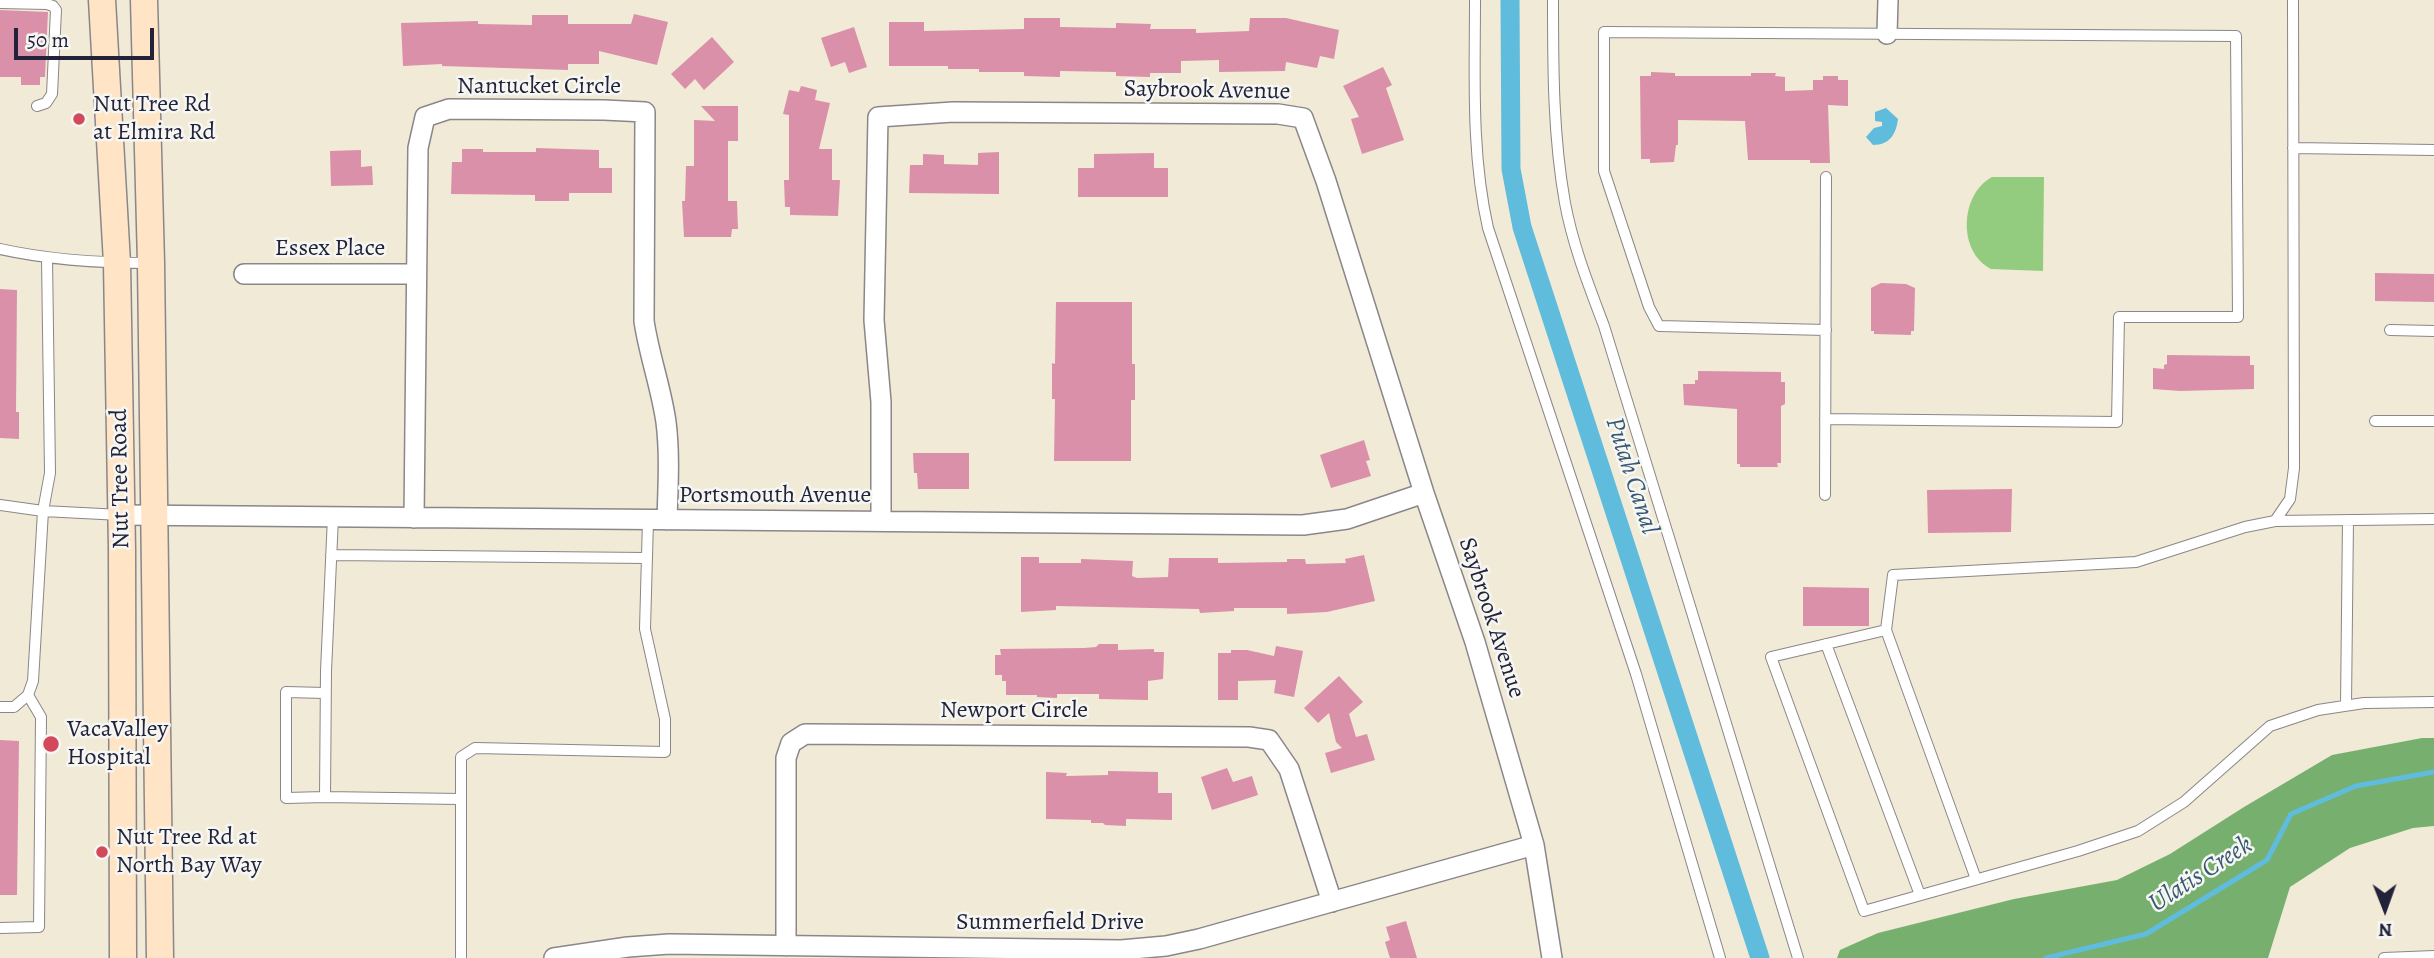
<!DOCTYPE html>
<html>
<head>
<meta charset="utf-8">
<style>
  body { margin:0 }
  #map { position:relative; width:2434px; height:958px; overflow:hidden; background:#f1ead7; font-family:Alegreya,serif }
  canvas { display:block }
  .north { position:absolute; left:2350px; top:874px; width:70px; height:70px; -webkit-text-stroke:5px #f6f6f2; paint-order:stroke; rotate:179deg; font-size:19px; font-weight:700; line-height:28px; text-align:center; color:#22223b }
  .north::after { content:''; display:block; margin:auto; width:24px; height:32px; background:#22223b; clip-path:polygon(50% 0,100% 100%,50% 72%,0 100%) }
  .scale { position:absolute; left:14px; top:28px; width:140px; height:32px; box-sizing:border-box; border:4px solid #22223b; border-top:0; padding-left:9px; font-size:21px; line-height:24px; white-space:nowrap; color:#22223b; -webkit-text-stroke:5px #f6f6f2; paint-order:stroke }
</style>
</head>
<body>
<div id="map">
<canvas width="2434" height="958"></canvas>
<div class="north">N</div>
<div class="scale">50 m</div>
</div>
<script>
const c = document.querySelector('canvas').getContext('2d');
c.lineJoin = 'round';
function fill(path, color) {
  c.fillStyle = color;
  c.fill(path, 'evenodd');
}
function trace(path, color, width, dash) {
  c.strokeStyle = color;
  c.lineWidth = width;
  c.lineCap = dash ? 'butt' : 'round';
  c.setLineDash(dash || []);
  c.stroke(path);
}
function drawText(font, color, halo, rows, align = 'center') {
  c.font = font + ' Alegreya,serif';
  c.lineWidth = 5;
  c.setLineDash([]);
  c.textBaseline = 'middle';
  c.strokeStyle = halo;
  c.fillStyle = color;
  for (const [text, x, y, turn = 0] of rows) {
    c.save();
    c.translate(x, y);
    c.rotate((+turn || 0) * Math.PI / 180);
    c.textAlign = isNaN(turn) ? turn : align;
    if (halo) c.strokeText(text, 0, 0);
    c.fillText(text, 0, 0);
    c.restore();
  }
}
fill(new Path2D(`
  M1992 177H2044L2043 271 1991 269C1957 252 1960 194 1992 177Z`), '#94cc7f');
fill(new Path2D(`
  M2422 738H2434V826L2413 828 2350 848 2290 887 2268 958H1837L1840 950 1878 933 2014 899 2117 880 2170 854 2244 807 2332 755Z`), '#77b06e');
fill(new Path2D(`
  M1886 108 1898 119C1896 134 1890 145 1873 145L1866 137 1874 128 1882 126V122L1875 121V112Z`), '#5fbcdd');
trace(new Path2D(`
  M2046 958 2146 934 2267 860 2291 814 2356 786 2434 772`), '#5fbcdd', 5);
trace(new Path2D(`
  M1510 0 1511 169 1522 227 1760 958`), '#5fbcdd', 19);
fill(new Path2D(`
  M0 10 48 12 45 77H40V85H21V77H0Z
  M634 14 668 22 657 65 599 51V64H568V70L442 66V64L403 66 401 23 478 21V24L532 25V15H568V24H631Z
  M1024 18H1060V27L1116 28V23L1151 24 1150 29H1196V33L1249 31 1250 18H1286L1339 30 1334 59 1320 56 1317 68 1286 62 1285 71 1219 72V60L1181 61V73H1150V77L1116 76V72L1060 71V77L1024 76V72H979V69H948V66H889V22H924V31L1024 29Z
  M854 27 867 67 849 73 845 62 831 67 821 38Z
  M712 37 734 62 704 90 695 79 685 89 671 74Z
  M1383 67 1392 85 1386 88 1404 140 1362 154 1351 119 1359 117 1343 86Z
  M1651 72 1675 73V76H1751V73H1776L1775 76 1785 77V91L1813 90V80H1823V76H1838V80H1848V106L1828 105 1830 163H1810V160H1748L1745 121 1678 120V145H1676L1674 162 1650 163V159H1641L1640 76H1651Z
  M801 86 817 90 815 100 830 103 819 149H832V180H840L838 216 790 215V207H785L784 180H789V115L783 114 789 90 799 92Z
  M701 106H738V141H728V201H737L738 229H732L731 237H684L682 201H685L686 166H694V120L715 121Z
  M536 148 599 150V168H612V193H569V201H535V195L451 194 452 162H462V149H483V152H536Z
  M361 150V167L372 166 373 185 331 186 330 151Z
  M999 152V194L909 193 910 165H923V154L944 155V164L978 165V153Z
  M1154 153V168H1168V197H1078V168H1094V154Z
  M2375 273 2434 274V302L2375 301Z
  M1881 283 1906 284 1915 288 1914 331H1911V335L1874 334V331H1871V288Z
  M0 289 17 290 16 412H19V439L0 438Z
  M1056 302H1132V364H1135V400H1131V461H1054L1055 399H1052V363L1055 364Z
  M2167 355 2250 356V365H2254V389L2180 391 2153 389V368L2164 369V365L2167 364Z
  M1698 371 1781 372V382H1785V404L1781 406V463H1777L1778 467H1740V464H1737V409L1684 405 1683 384H1695V380H1698Z
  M1364 440 1370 460 1366 461 1371 476 1331 488 1320 455Z
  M913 453H969V489H918L917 473H914Z
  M2012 489 2011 532 1928 533 1927 490Z
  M1364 555 1375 601 1327 612 1287 614V608H1234V611L1200 613 1199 609 1056 606V610L1021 612V557H1039V563H1081V559L1133 561 1132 576 1137 578 1168 577 1169 558H1218V563L1287 562V559H1305L1306 564 1346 563 1345 559Z
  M1803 587 1869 588V626H1803Z
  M1099 644H1118V650L1154 649V652H1164L1163 679 1148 681V700L1099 699V694H1057V698L1037 697V695H1006V681H1002V675H995V655H1001L1000 649 1084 648 1096 647Z
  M1276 646 1303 651 1294 697 1274 693 1276 680 1238 681V700H1218V653H1231V650H1247L1274 656Z
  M1339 676 1363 702 1349 714 1356 737 1367 734 1375 760 1331 773 1325 753 1342 748 1336 742 1329 713 1318 723 1304 708Z
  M0 740 19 741 17 895H0Z
  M1227 768 1233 782 1252 776 1258 795 1212 810 1201 777Z
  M1108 771 1158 772V793H1172V820L1126 819V826L1105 825 1103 823H1091V820L1046 819V772L1067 773 1066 776 1108 775Z
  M1406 921 1417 958H1390L1385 942 1390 940 1386 927Z`), '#da90a9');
const lane = new Path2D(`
  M1475 0C1475 76 1471 153 1488 228L1636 674 1720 958
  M1553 0C1553 68 1553 136 1565 203 1573 246 1589 286 1604 326L1798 958
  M0 3 47 4 53 6 56 10 52 94 46 103 37 106
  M2293 148 2434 150
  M0 249C49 260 100 263 151 263
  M2390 330 2434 331
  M1825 419 2117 422 2119 317H2238L2236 36 1604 32V171L1649 307 1659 326 1826 330
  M2375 421H2434
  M1825 495 1826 177
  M0 505 43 511 121 515
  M333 517 326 671 325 797 460 799
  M2275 521 2434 519
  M331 555 646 558
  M1886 630 1893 575 2136 562 2245 527 2275 521 2290 499 2294 468 2293 0
  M1826 644 1920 895
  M2346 705 2348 520
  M0 707H14L28 695 33 681 43 511 50 473 47 258
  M325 797 286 798V692L325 693
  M1976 879 1886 630 1771 657 1864 911 2078 851 2138 831 2184 802 2270 726 2318 710 2364 703 2434 702
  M0 928 39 927 41 717 28 695
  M461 958V757L475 748 665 752V719L645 629 648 520
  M2384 958 2434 956`);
const street = new Path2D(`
  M1887 34 1888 0
  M244 274H416
  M121 515 1303 525 1347 519 1424 493
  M414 518 418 148 425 117 449 109 604 110 645 112 644 321C649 355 661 387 666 422 670 454 668 487 667 520
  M881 521V402L874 320 878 117 953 112 1278 114 1303 118 1326 181 1424 493 1475 642 1534 845 1552 958
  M786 946V758L791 743 805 734 1249 737 1269 740 1289 769 1332 902
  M554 958 628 947 669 944 1121 950 1166 946 1199 939 1534 845`);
const secondary = new Path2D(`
  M102 0 117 263 122 550 123 958
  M144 0 151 263 160 958`);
trace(lane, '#8a8689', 12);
trace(street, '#8a8689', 22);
trace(secondary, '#8a8689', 29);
trace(lane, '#fff', 10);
trace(street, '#fff', 19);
trace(secondary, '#ffe4c6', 26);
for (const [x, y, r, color] of [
  [79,119,7,"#d1495b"],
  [51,744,9,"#d1495b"],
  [102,852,7,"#d1495b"]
]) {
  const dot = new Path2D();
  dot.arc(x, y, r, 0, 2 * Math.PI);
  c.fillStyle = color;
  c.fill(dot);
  trace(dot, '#f6f6f2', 2.5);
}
drawText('24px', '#22223b', '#f6f6f2', [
  ["Nantucket Circle",539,87],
  ["Saybrook Avenue",1207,91,1],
  ["Essex Place",330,249],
  ["Nut Tree Road",121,479,-91],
  ["Portsmouth Avenue",775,496],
  ["Saybrook Avenue",1491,618,72],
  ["Newport Circle",1014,711],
  ["Summerfield Drive",1050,923]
]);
drawText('24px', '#22223b', '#f6f6f2', [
  ["Nut Tree Rd",93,105],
  ["at Elmira Rd",93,133],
  ["VacaValley",67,730],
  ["Hospital",67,758],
  ["Nut Tree Rd at",116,838],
  ["North Bay Way",116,866]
], 'left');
drawText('italic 26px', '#375874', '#f6f6f2', [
  ["Putah Canal",1631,476,72],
  ["Ulatis Creek",2201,875,-33]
]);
</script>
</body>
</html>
